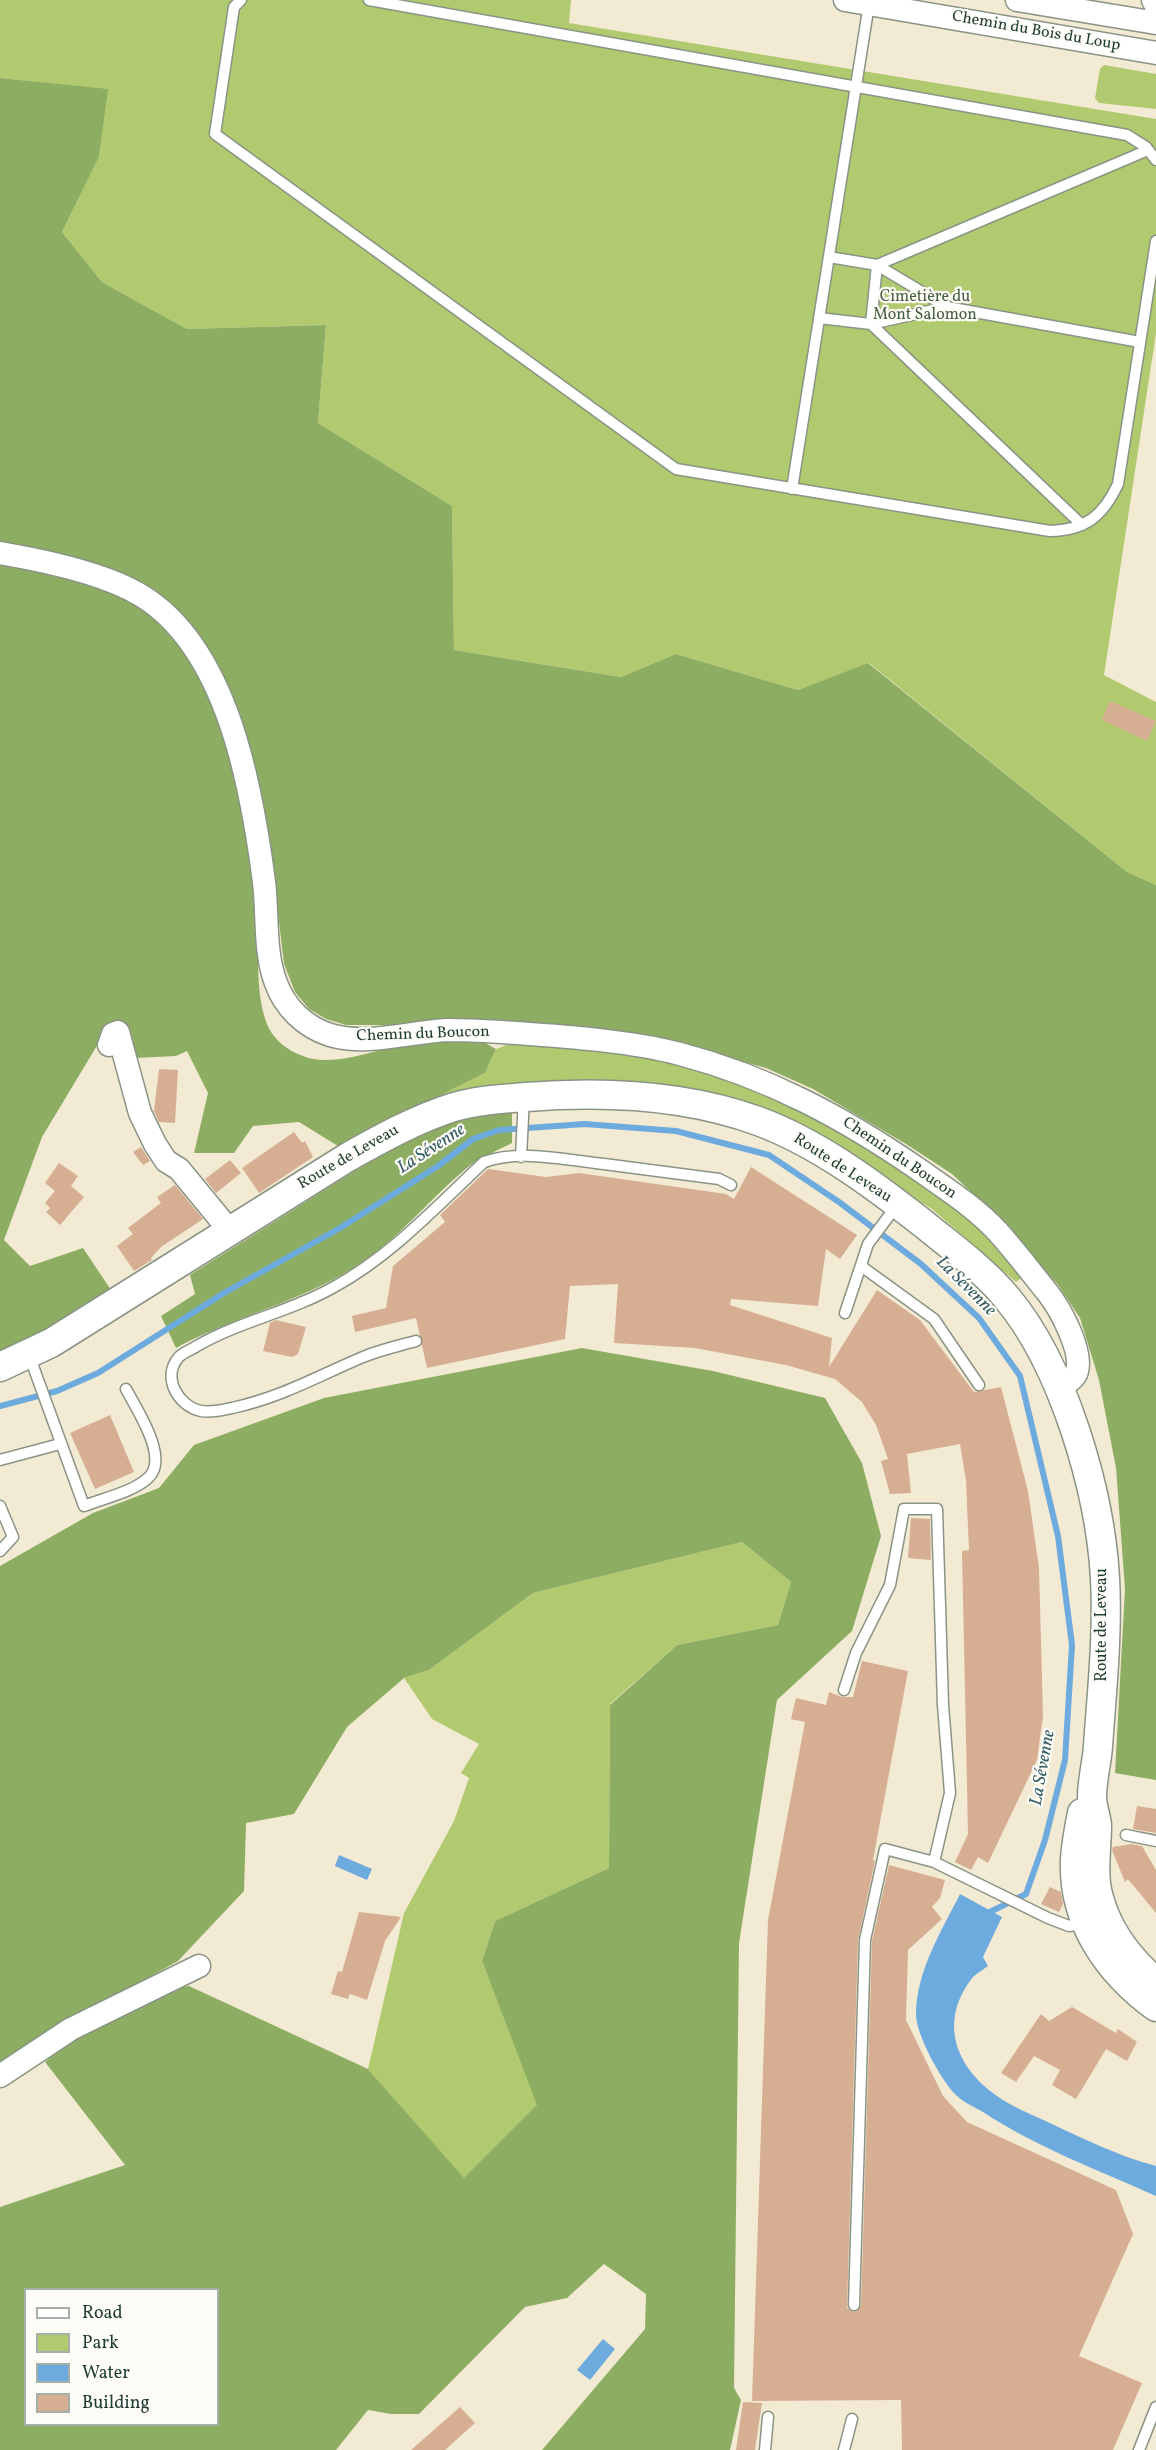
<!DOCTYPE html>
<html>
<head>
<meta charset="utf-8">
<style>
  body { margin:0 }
  #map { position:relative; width:1156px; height:2450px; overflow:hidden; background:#f3ead4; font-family:Vollkorn,serif }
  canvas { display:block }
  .legend { position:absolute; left:24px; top:2288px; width:195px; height:138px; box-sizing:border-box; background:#fdfcf7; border:2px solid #a4b0a9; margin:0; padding:8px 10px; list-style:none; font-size:18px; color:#1f3d34 }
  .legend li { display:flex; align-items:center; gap:12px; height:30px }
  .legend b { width:30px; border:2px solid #a4b0a9 }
</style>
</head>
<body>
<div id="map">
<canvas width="1156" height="2450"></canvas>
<ul class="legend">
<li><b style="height:8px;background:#fff"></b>Road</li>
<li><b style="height:16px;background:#b2ca6f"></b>Park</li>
<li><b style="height:16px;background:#6daade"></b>Water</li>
<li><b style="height:16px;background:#d6af92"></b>Building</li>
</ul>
</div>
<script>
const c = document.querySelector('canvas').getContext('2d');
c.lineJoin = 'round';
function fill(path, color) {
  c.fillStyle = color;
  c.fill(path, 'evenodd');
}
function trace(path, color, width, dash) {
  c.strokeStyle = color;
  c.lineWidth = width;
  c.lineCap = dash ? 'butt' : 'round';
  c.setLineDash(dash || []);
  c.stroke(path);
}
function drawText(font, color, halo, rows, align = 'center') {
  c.font = font + ' Vollkorn,serif';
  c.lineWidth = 4.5;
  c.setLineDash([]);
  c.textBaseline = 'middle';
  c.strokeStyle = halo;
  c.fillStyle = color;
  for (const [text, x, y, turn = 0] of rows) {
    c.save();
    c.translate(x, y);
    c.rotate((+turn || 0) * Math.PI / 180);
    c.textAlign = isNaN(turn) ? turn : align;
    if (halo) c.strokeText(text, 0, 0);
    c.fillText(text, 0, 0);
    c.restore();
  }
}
fill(new Path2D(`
  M0 0H571L569 23 1156 119V333L1104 675 1156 702V885L1127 872 869 663 798 690 676 654 621 677 454 650 452 506 318 423 326 325 187 329 102 282 62 232 99 157 107 90 0 78Z
  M1104 65 1156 74V109L1099 103 1095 98 1100 69Z
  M512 1043 657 1057 750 1083 834 1130 938 1192 989 1239 1023 1277 1016 1282 932 1209 781 1117 735 1098 615 1080 502 1085 438 1096 485 1073 496 1049Z
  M742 1542 791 1582 778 1625 677 1645 610 1704 609 1868 495 1921 482 1961 538 2105 464 2179 368 2069 404 1913 454 1821 469 1778 461 1773 479 1744 432 1719 404 1678 429 1670 533 1593Z`), '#b2ca6f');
fill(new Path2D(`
  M0 78 108 89 99 157 62 232 102 282 187 329 326 325 318 423 452 506 454 650 621 677 676 654 798 690 868 663 1127 872 1156 885V1780L1115 1773 1125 1589 1116 1468 1099 1380 1080 1318 1058 1285 1000 1219 952 1174 906 1144 813 1089 766 1068 683 1046 397 1025H346L326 1019 309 1009 295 992 284 964 269 838C264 884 245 999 274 1036 283 1048 299 1056 313 1059 350 1065 388 1043 425 1042 440 1041 461 1036 476 1039 482 1040 490 1046 496 1049L485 1073 338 1146 299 1122 253 1126 234 1153H194L208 1093 187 1051 176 1056 135 1058 126 1023 110 1024 42 1137 4 1240 30 1266 83 1248 113 1293 59 1326 0 1352Z
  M512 1110V1143C499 1150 483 1156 472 1164 431 1196 400 1239 355 1267 300 1302 233 1317 176 1348L161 1316 195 1294 190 1275 418 1131 468 1116Z
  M582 1348 713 1371 825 1398 862 1463 881 1536 852 1631 777 1700 739 1943 734 2388 741 2400 730 2450H542L645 2329 646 2294 604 2264 567 2298 525 2307 419 2414H391L368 2410 336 2450H0V2207L125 2165 45 2062 80 2034 177 1988 189 1986 368 2069 464 2178 537 2105 482 1961 495 1921 609 1868 610 1705 677 1645 778 1625 791 1582 742 1542 533 1593 429 1670 404 1678 347 1727 294 1814 246 1823 244 1891 178 1961 52 2031 0 2065V1566L93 1513 159 1488 194 1445 324 1398ZM26 2290H218V2424H26Z`), '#8dae62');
fill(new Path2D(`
  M339 1855 372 1869 367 1880 335 1866Z
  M960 1894 1002 1917 983 1957 988 1966C983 1970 977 1973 973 1977 937 2022 956 2069 1000 2098 1016 2109 1036 2116 1054 2125 1088 2141 1119 2156 1156 2166V2196C1098 2170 1036 2147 983 2112 974 2107 963 2102 956 2095 942 2082 915 2033 916 2013 917 1970 941 1932 960 1894Z
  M603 2339 615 2349 590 2380 577 2370Z`), '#6daade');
trace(new Path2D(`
  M0 1406 57 1391 98 1373 224 1293 340 1228 438 1166 473 1139 499 1130 585 1124 676 1131 769 1155 839 1202 921 1264 979 1318 1020 1376 1058 1536 1072 1645 1065 1760 1045 1840 1026 1894 984 1915`), '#6daade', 6);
fill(new Path2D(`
  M1110 701 1156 721 1147 741 1102 720Z
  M159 1069 178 1070 175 1123 159 1122 154 1111Z
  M294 1132 302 1143 305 1141 313 1157 259 1193 242 1168Z
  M141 1147 150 1161 143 1165 133 1152Z
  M230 1160 241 1173 216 1193 205 1179Z
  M59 1163 78 1176 71 1186 84 1197 60 1225 46 1212 50 1208 45 1203 55 1191 45 1183Z
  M751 1167 857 1235 840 1259 826 1249 818 1306 731 1299 730 1305 832 1338 829 1367 877 1290 920 1320 974 1392 1001 1387 1028 1491 1039 1568 1043 1716 1037 1760 988 1863 978 1857 971 1870 955 1862 968 1834 962 1551 969 1550 966 1481 960 1444 907 1454 911 1493 890 1494 881 1461 888 1459 876 1425 862 1402 835 1379 786 1365 695 1348 614 1343 618 1284 570 1286 565 1339 427 1368 416 1318 355 1332 352 1316 386 1308 393 1266 445 1222 440 1215 488 1169 546 1177 579 1173 726 1194 734 1199Z
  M175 1185 203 1219 161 1247 151 1258 152 1260 134 1271 117 1246 133 1234 128 1228 161 1203 157 1197Z
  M276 1320 306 1327 298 1354 292 1357 263 1351 270 1323Z
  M110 1415 134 1472 95 1489 70 1433Z
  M911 1518 930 1519 931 1560 908 1558Z
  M862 1661 908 1671 873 1860 875 1861 858 1940 847 2308 854 2312 861 2305 872 1941 889 1865 945 1880 940 1898 932 1907 942 1919 908 1950 906 2020 943 2096 967 2122 1116 2190 1133 2234 1079 2356 1142 2383 1113 2450H902L901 2400 752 2401 768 1920 805 1722 791 1719 796 1698 826 1705 829 1692 842 1697H853Z
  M1137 1806 1156 1809V1833L1133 1829Z
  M1131 1844 1142 1846 1156 1870V1913L1128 1879 1125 1882 1112 1850 1113 1847Z
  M1050 1887 1061 1892 1063 1904 1059 1912 1041 1904Z
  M359 1912 401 1917 385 1941 367 2000 350 1994 348 1999 331 1994 338 1971 342 1972Z
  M1072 2007 1116 2033 1118 2029 1137 2042 1127 2061 1106 2049 1076 2099 1052 2085 1060 2070 1034 2056 1016 2082 1001 2073 1041 2014 1049 2021Z
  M743 2402 762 2403 755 2450H736Z
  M460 2407 475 2423 445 2450H411Z`), '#d6af92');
const service = new Path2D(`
  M241 0 234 7 215 134 676 469 1050 531C1086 530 1103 516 1118 484L1156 241
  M369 0 1127 135 1146 147 1156 160
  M947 307 1140 342
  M819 318 871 324 877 265 829 257
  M792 489 869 4
  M1082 525 871 324 947 307 877 265 1148 150
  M521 1157 524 1097
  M861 1266 934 1319 979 1385
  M845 1313 868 1244 897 1205
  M416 1341C398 1346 380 1350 363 1357 318 1376 282 1397 232 1408 223 1410 210 1413 201 1411 178 1406 162 1378 178 1358 182 1353 191 1350 197 1346 240 1321 290 1312 334 1287 391 1256 437 1206 484 1162 521 1149 566 1160 604 1164 642 1169 680 1174 719 1179L731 1185
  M29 1355 84 1506C104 1498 133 1492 148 1478 170 1459 137 1410 126 1389
  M0 1460 60 1444
  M0 1506 13 1537 0 1551
  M844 1690 856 1653 890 1585 904 1509H937L943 1705 950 1793 934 1862 1048 1918 1069 1926 1086 1923
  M1126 1835 1156 1841
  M854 2305 865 1940 885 1849 934 1862
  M765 2450 768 2417
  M844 2450 852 2419
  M1139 2450 1156 2407`);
const minor = new Path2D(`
  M845 0 1156 53
  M1017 0 1156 23
  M1153 0 1156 6
  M0 553C41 560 107 574 142 596 228 649 252 789 264 882 268 914 264 953 276 983 285 1008 305 1027 330 1035 367 1046 409 1032 447 1030 465 1030 484 1031 502 1032 557 1036 627 1040 680 1054 768 1077 844 1118 918 1169 945 1188 975 1207 998 1232 1015 1251 1031 1272 1047 1292 1060 1308 1083 1351 1077 1371 1075 1379 1067 1382 1061 1387
  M109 1045 113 1034 118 1032 140 1113 155 1144 166 1161 179 1169 230 1231
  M0 2076 71 2029 199 1966`);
const tertiary = new Path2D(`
  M0 1367 51 1343 348 1157C382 1138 416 1119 454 1107 477 1100 502 1099 526 1097 603 1091 684 1094 758 1121 818 1143 874 1185 925 1225 953 1248 984 1270 1007 1298 1063 1365 1100 1490 1105 1578 1108 1634 1102 1690 1098 1746 1097 1762 1092 1780 1092 1797 1092 1806 1096 1816 1097 1825 1097 1849 1092 1875 1099 1898 1108 1931 1130 1960 1156 1982
  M1082 1813C1079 1828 1076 1844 1075 1859 1072 1921 1108 1972 1156 2007`);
trace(service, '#899484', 13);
trace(minor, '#899484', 25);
trace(tertiary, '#899484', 31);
trace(service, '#fff', 10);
trace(minor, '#fff', 22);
trace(tertiary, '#fff', 28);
drawText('16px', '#1f3d34', '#fdfcf7', [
  ["Chemin du Bois du Loup",1036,32,10],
  ["Chemin du Boucon",423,1035,-2],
  ["Route de Leveau",349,1158,-30],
  ["Chemin du Boucon",899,1159,34],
  ["Route de Leveau",842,1169,33],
  ["Route de Leveau",1103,1625,-90]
]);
drawText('16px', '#446043', '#fdfcf7', [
  ["Cimetière du",925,298],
  ["Mont Salomon",925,316]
]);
drawText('italic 18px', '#365e67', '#fdfcf7', [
  ["La Sévenne",432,1150,-33],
  ["La Sévenne",965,1287,45],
  ["La Sévenne",1044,1768,-80]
]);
</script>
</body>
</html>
